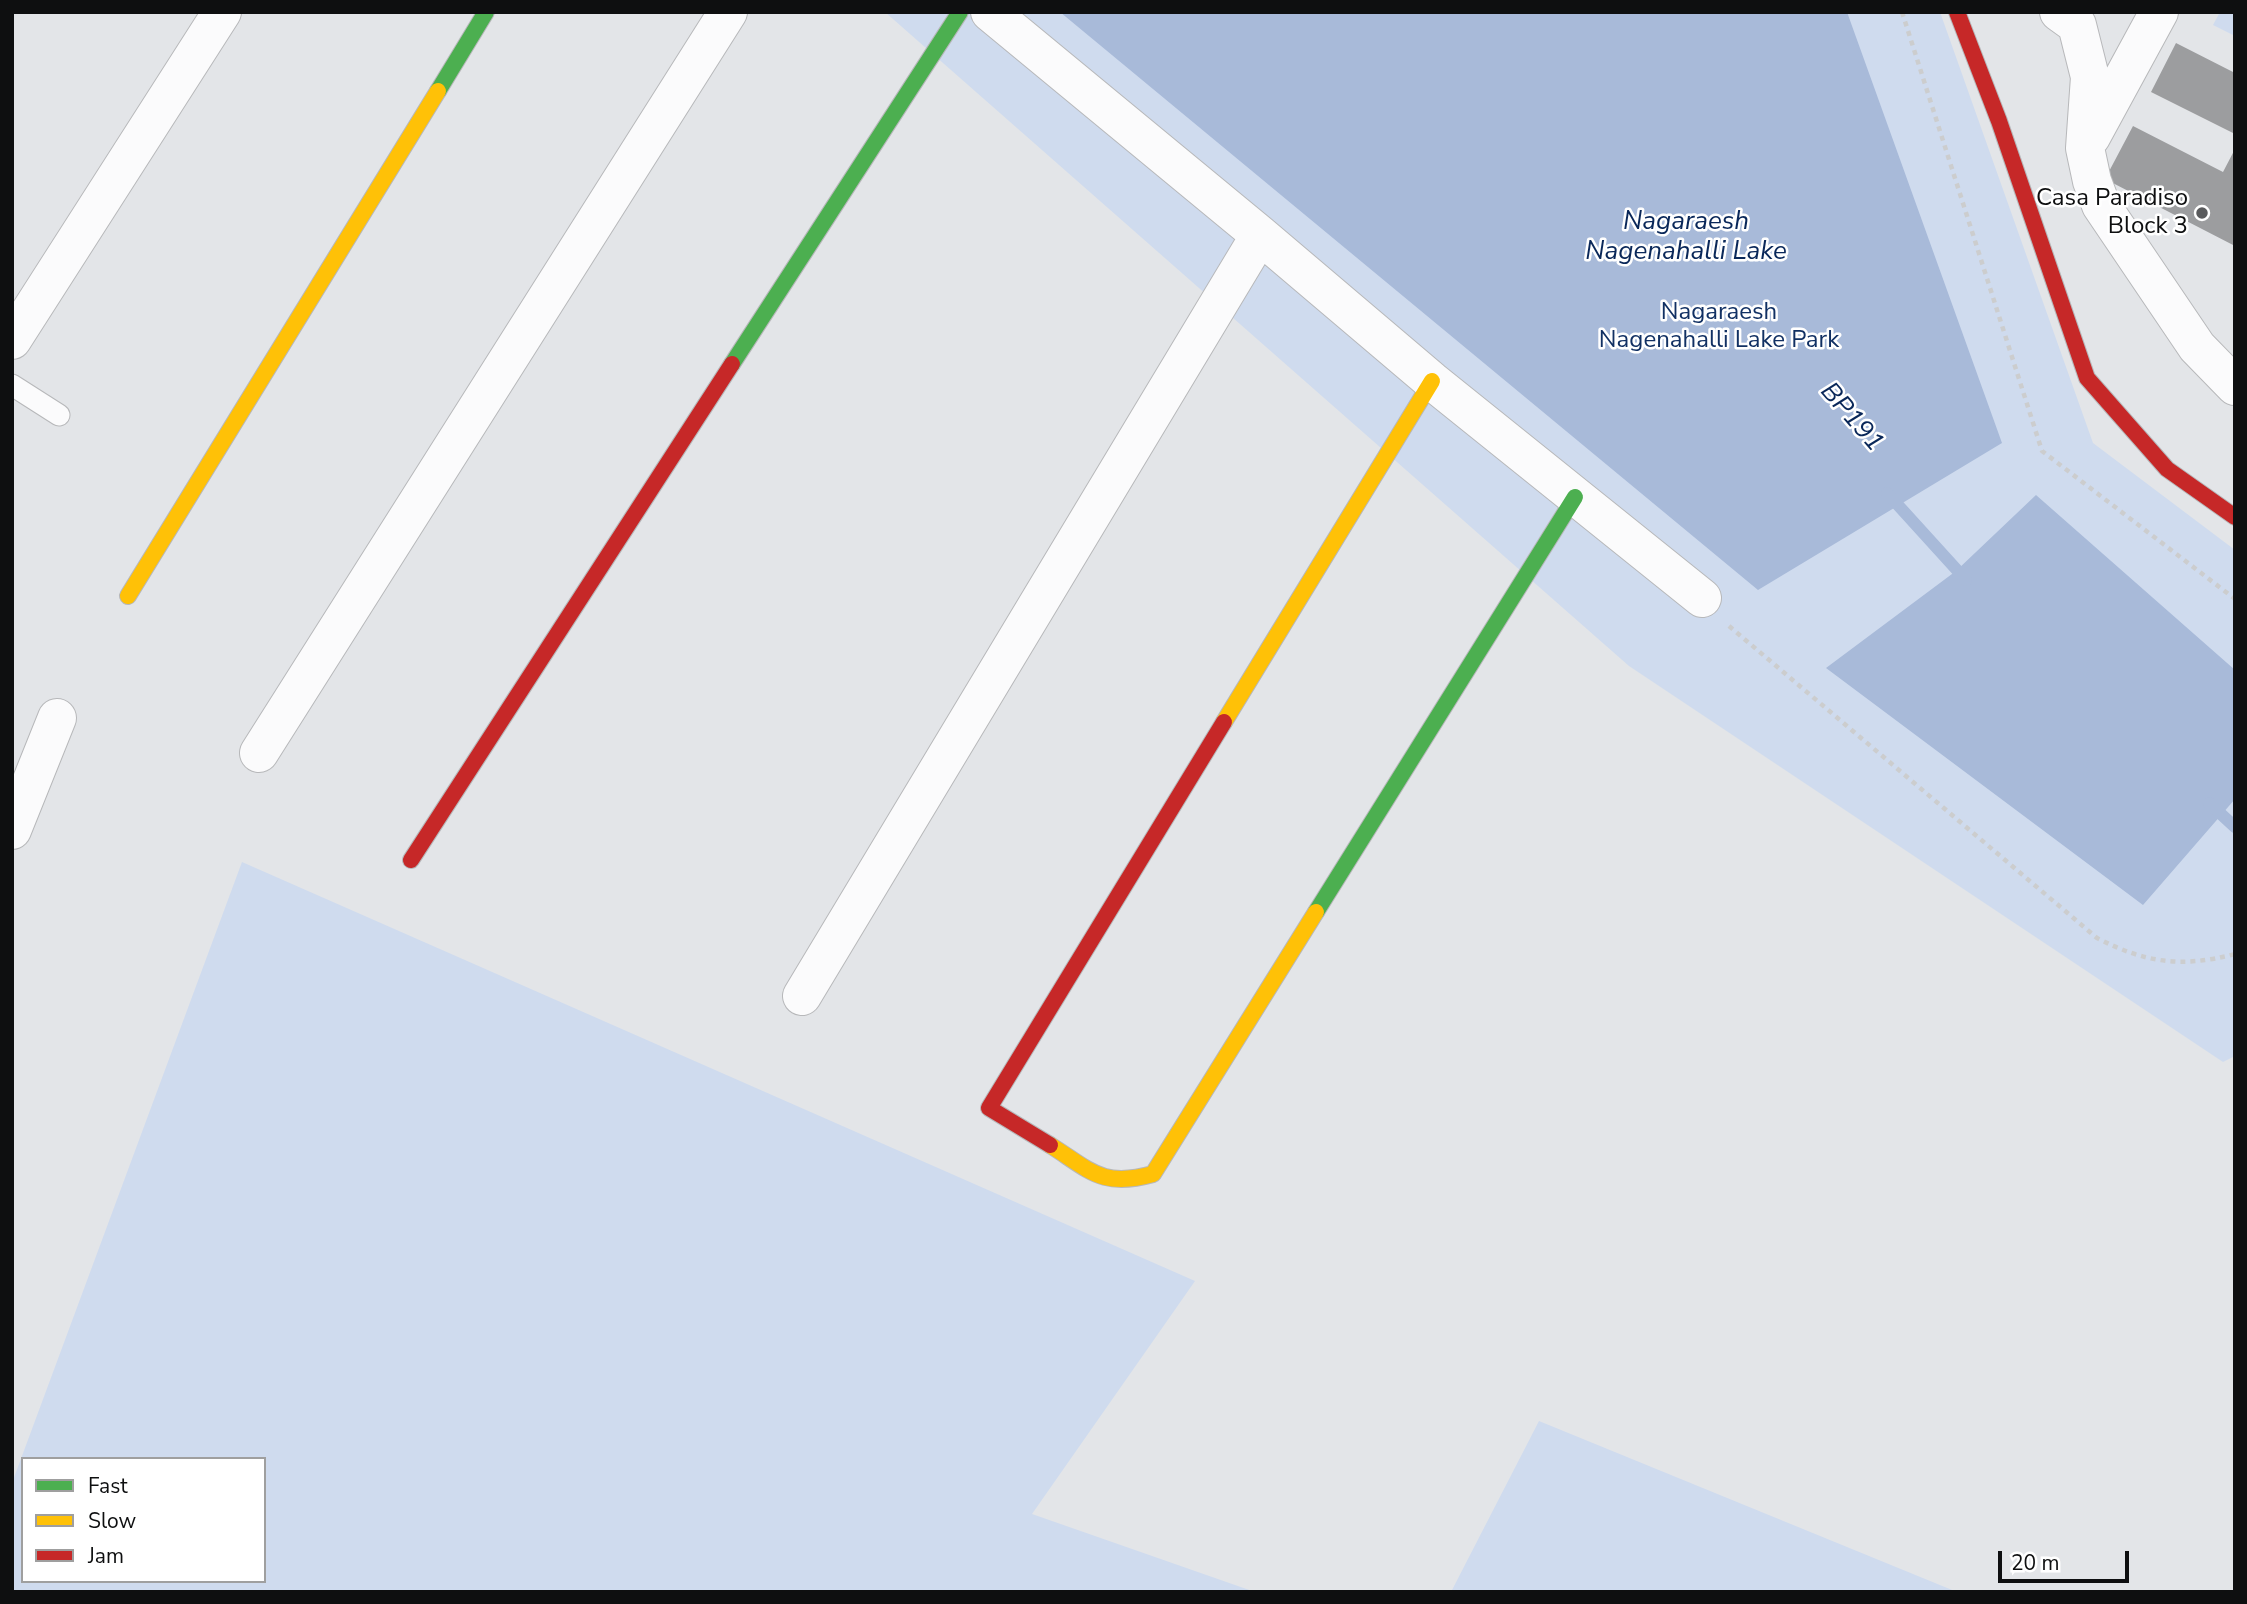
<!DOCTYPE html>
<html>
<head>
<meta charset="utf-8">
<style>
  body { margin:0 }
  #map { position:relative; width:2247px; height:1604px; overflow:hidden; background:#e3e5e8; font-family:"Nunito Sans",sans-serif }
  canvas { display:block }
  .frame { position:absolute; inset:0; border:14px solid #0e0f10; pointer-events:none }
  .legend { position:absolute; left:21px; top:1457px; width:245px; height:126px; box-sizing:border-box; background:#fff; border:2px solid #9f9f9f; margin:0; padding:9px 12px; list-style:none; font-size:21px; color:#0e0f10 }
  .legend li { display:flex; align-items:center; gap:14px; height:35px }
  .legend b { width:35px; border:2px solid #9f9f9f }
  .scale { position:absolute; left:1998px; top:1551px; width:131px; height:32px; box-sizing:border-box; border:4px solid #0e0f10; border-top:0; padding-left:9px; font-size:21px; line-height:24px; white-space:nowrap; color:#0e0f10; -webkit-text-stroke:5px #fff; paint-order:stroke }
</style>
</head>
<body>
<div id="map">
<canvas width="2247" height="1604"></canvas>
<div class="frame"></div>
<ul class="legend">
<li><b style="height:9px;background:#4caf50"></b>Fast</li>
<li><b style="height:9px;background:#ffc107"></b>Slow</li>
<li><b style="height:9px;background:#c62828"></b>Jam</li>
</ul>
<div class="scale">20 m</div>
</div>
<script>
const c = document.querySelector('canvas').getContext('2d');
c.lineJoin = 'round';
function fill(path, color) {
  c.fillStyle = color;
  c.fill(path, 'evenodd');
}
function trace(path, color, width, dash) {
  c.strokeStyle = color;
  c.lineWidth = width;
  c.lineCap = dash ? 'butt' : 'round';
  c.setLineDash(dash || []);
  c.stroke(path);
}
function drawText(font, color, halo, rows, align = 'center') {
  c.font = font + ' "Nunito Sans",sans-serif';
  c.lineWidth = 5;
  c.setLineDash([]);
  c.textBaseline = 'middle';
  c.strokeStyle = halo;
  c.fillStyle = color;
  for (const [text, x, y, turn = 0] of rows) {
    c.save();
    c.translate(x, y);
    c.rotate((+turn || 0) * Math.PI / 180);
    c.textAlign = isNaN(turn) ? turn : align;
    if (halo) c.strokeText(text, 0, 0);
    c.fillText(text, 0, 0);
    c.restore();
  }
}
fill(new Path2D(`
  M885 12H1940L2093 443 2235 550V1056L2223 1062 1629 666Z
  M2220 12H2235V36L2213 25Z
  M242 862 1195 1281 1032 1514 1255 1592H12V1483ZM23 1459H264V1581H23Z
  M1539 1421 1957 1592H1451Z`), '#cfdbee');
fill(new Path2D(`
  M1060 12H1847L2002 443 1758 590Z
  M2036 495 2235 670V799L2143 905 1826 668 1956 571Z`), '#a8bad9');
trace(new Path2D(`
  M1887 493 1966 580
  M2209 803 2235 827`), '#a8bad9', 12);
fill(new Path2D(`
  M2176 43 2235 73V134L2151 92Z
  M2133 126 2223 172 2235 149V246L2105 179Z`), '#9c9d9f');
const lane = new Path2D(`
  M12 385 59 415`);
const street = new Path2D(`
  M990 12 1260 235 1432 381 1702 598
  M2059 12 2077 25 2090 77 2085 148 2092 181 2101 205 2197 347 2235 386
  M2091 137 2159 12
  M12 340 222 12
  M259 753 728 12
  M12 830 57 718
  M802 996 1260 235`);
const fast = new Path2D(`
  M438 91 486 12
  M732 364 960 12
  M1316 912 1575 497`);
const slow = new Path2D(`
  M128 596 438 91
  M1224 722 1432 381
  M1050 1145C1091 1171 1102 1188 1153 1174L1316 912`);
const jam = new Path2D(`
  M1957 12 1999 121 2087 378 2167 469 2235 517
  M411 860 732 364
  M1050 1145 989 1108 1224 722`);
trace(lane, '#b7b8ba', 23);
trace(street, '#b7b8ba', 40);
trace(fast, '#b7b8ba', 18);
trace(slow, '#b7b8ba', 18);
trace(jam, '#b7b8ba', 18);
trace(new Path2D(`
  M1902 12 2042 451 2235 599
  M1729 626 2097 938C2146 963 2181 968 2235 954`), '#cccdce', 4.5, [5, 5]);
trace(lane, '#fbfbfc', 21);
trace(street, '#fbfbfc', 38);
trace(fast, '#4caf50', 16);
trace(slow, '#ffc107', 16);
trace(jam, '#c62828', 16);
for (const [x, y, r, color] of [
  [2202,213,7,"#595a5c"]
]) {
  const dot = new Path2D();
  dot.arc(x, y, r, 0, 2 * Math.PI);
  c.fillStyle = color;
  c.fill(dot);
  trace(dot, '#fff', 2.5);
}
drawText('24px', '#0e0f10', '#fff', [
  ["Casa Paradiso",2188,199],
  ["Block 3",2188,227]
], 'right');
drawText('24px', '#113063', '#fff', [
  ["Nagaraesh",1719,313],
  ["Nagenahalli Lake Park",1719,341]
]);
drawText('italic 26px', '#092759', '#fff', [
  ["Nagaraesh",1686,223],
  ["Nagenahalli Lake",1686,253],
  ["BP191",1851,418,49]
]);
</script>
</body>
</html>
